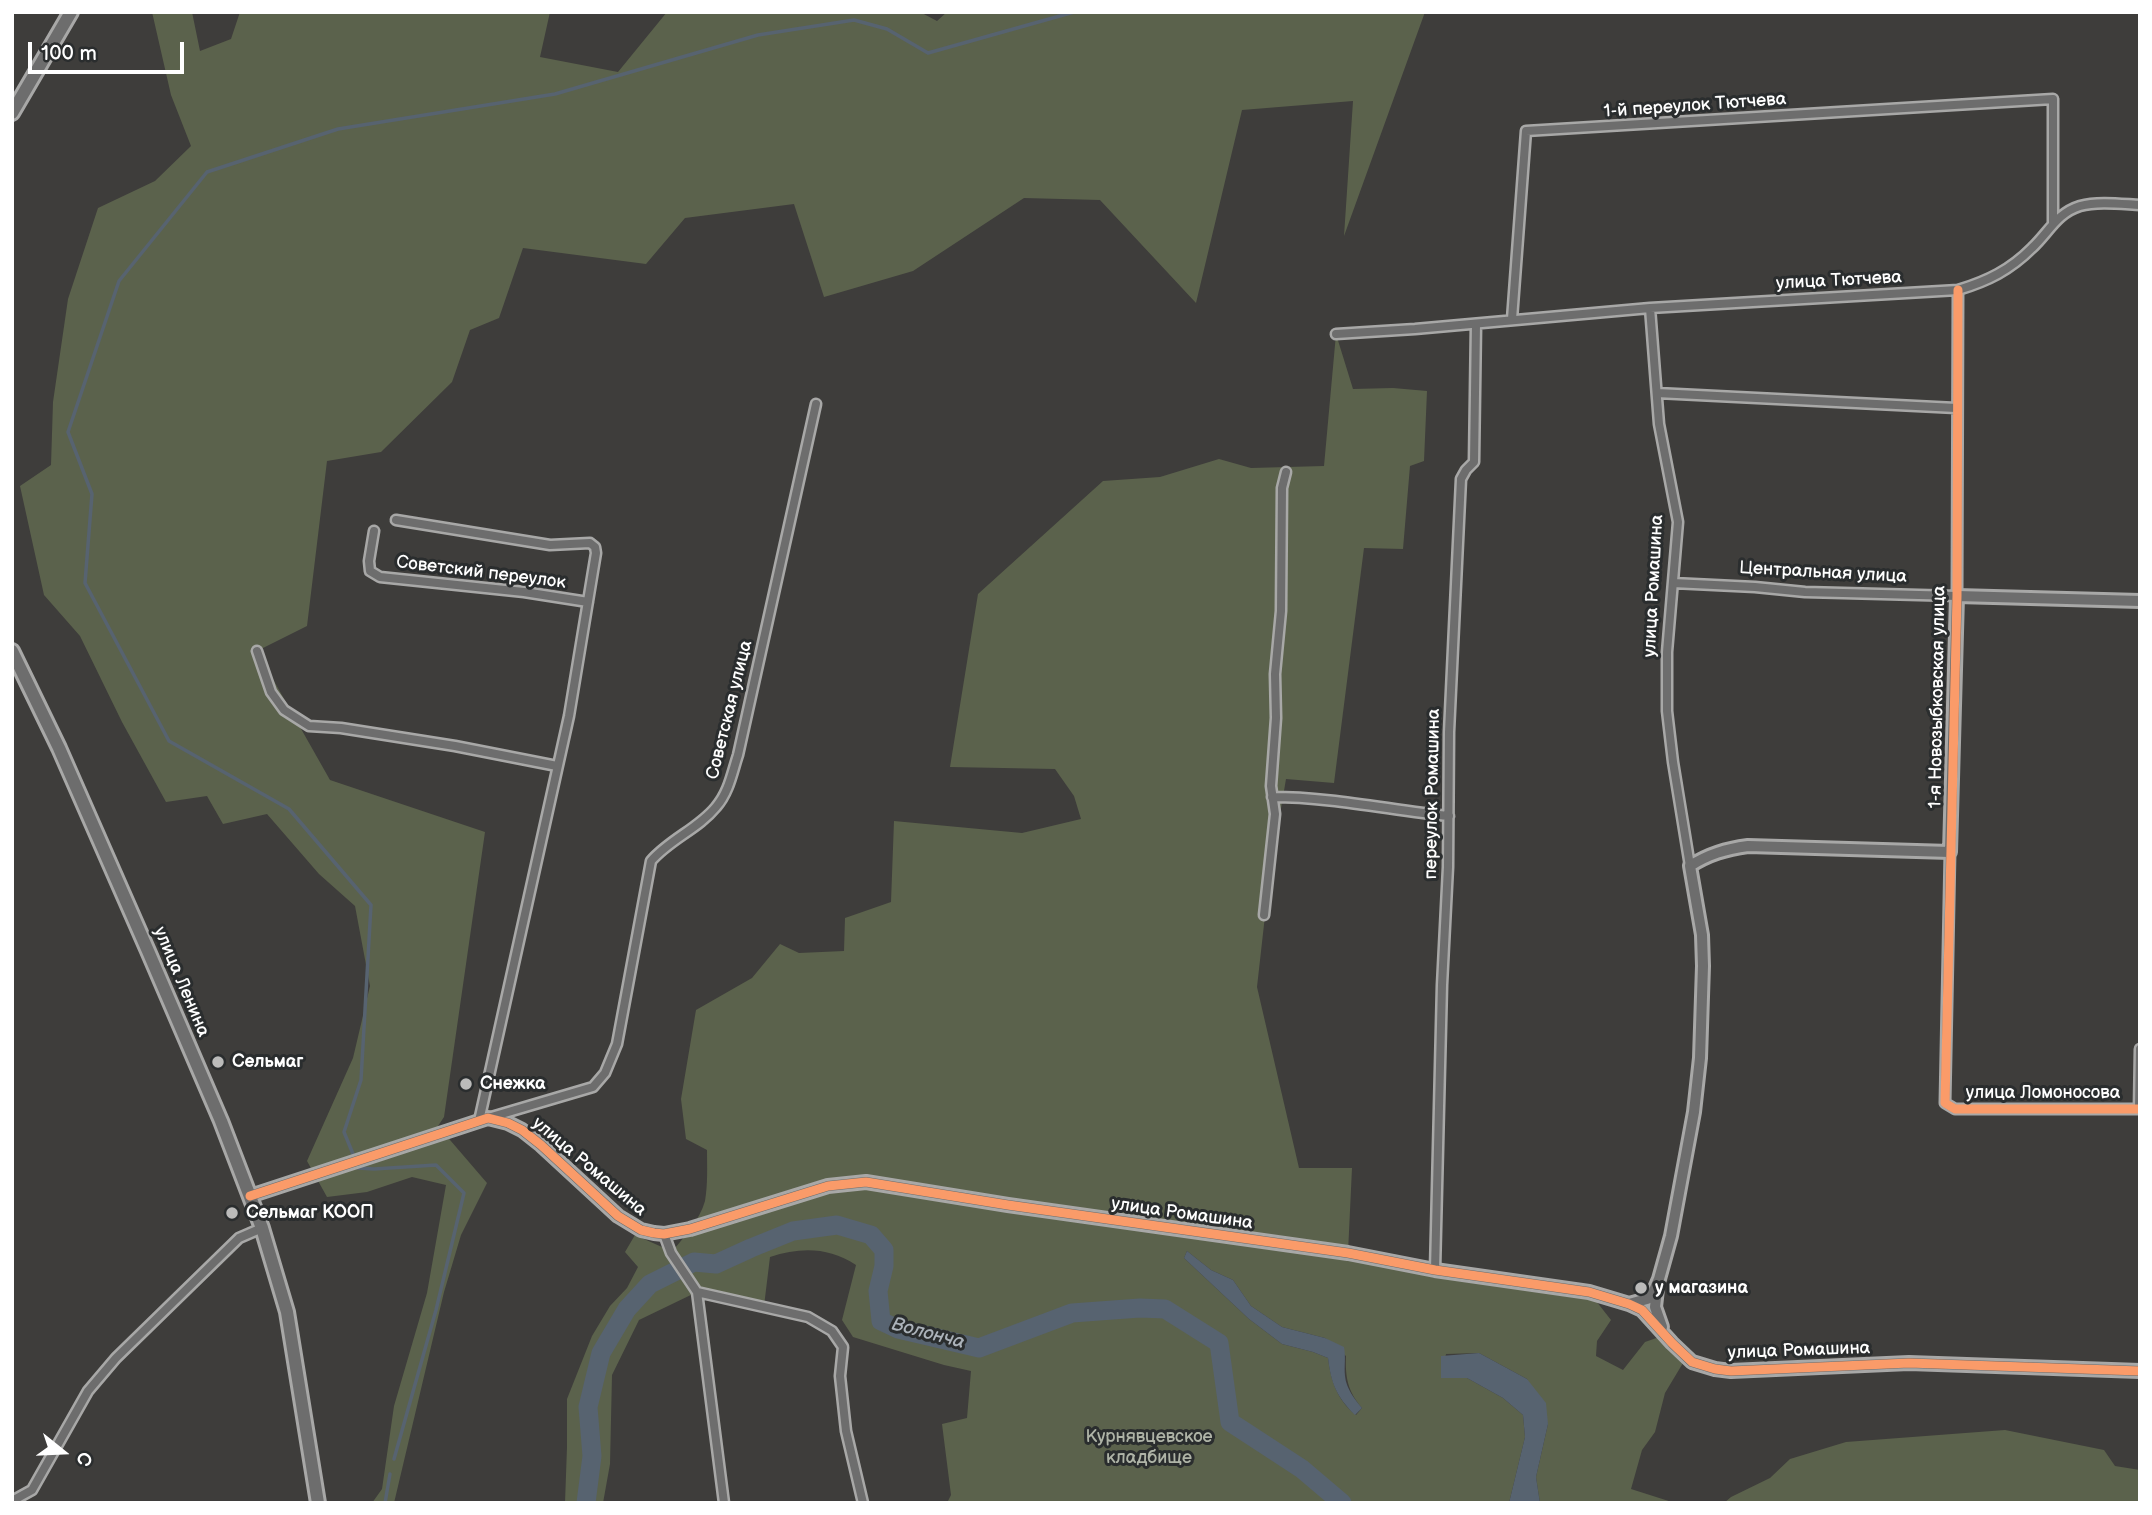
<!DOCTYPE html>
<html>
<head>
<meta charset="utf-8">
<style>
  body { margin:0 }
  #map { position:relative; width:2152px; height:1515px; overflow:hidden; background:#3e3d3b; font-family:"Balsamiq Sans",sans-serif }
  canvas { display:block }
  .frame { position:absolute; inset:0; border:14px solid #fff; pointer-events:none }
  .north { position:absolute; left:28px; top:1417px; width:70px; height:70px; -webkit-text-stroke:5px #2a2d2e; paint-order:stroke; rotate:108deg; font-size:19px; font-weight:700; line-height:28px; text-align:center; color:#fff }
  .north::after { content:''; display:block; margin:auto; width:24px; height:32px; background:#fff; clip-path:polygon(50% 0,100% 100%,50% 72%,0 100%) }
  .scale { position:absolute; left:28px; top:42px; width:156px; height:32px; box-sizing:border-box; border:4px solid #fff; border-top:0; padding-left:9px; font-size:21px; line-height:24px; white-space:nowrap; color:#fff; -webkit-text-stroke:5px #2a2d2e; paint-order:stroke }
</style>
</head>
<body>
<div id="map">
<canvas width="2152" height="1515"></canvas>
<div class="frame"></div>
<div class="north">С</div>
<div class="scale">100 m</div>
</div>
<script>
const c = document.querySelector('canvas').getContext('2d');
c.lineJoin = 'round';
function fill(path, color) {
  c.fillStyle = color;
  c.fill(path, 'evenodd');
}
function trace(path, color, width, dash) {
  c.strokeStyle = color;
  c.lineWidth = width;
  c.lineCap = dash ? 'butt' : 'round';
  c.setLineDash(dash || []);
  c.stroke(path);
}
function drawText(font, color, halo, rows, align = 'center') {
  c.font = font + ' "Balsamiq Sans",sans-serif';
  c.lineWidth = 6;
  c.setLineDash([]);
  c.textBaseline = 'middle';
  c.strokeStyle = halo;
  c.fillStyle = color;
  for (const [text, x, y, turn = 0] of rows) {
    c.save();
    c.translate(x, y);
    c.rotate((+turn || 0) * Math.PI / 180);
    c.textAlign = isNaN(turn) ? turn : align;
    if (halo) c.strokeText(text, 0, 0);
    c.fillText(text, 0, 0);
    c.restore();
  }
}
fill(new Path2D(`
  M152 12H192L200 51 231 39 240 12H550L540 57 618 72 667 12H920L937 21 947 12H1425L1344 236 1353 101 1242 110 1196 303 1100 200 1024 198 913 271 824 297 794 204 685 218 646 264 523 248 499 318 470 330 452 382 381 452 327 461 307 626 257 651 330 780 485 832 444 1117 438 1126 487 1183 461 1235 444 1292 394 1503H372L382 1489 394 1406 427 1293 446 1185 412 1177 367 1192 327 1197 307 1161 353 1058 370 986 355 906 319 874 267 814 223 824 207 796 166 802 122 722 80 636 44 595 20 486 51 465 53 402 68 299 98 208 155 181 191 146 171 95Z
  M1336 334 1353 389 1393 388 1427 391 1424 461 1410 466 1403 549 1364 548 1334 783 1286 779 1269 880 1257 987 1299 1168H1352L1348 1253 1589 1292 1611 1320 1597 1341 1596 1356 1623 1370 1645 1342 1665 1335 1686 1358 1665 1393 1655 1432 1642 1450 1631 1489 1675 1503H1540L1536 1477 1548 1424 1527 1379 1479 1353 1446 1354 1441 1378H1467L1503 1398 1523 1415 1525 1437 1509 1503H947L951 1495 942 1424 967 1418 971 1371 944 1365 853 1337 842 1320 856 1265C828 1247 801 1247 770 1257L764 1306 697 1292 639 1320 612 1375 610 1464 603 1503H565L567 1447V1399L592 1336 610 1306 627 1288 638 1267 625 1252 635 1235 662 1247 671 1253C683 1238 700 1220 705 1201 708 1184 707 1166 707 1150L686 1139 681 1099 696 1010 752 978 780 944 799 953 844 951 845 918 891 902 894 821 1022 833 1081 819 1074 796 1055 769 950 767 978 594 1103 481 1160 477 1219 459 1251 468 1324 466ZM1187 1251 1211 1270 1233 1280 1251 1306 1282 1327 1325 1338 1346 1356C1345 1377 1348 1392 1362 1408L1356 1415C1337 1400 1331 1381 1328 1358L1313 1352 1282 1344 1249 1319 1184 1258Z
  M2005 1430 2104 1450 2115 1466 2140 1470V1503H1724L1731 1497 1770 1478 1790 1459 1846 1442Z`), '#5b624c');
fill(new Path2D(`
  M1187 1251 1211 1270 1233 1280 1251 1306 1282 1327 1325 1338 1344 1347C1346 1357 1344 1366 1345 1376 1346 1388 1355 1400 1362 1408L1355 1415C1337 1397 1331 1384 1328 1358L1313 1352 1282 1344 1249 1319 1184 1258Z
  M1479 1353 1527 1379 1546 1403 1548 1424 1536 1477 1540 1503H1509L1525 1437 1523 1415 1503 1398 1467 1378H1441V1356Z`), '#576370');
trace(new Path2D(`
  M353 1154 344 1132 361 1080 371 905 289 809 169 741 85 583 92 494 68 432 119 281 207 172 338 129 555 94 758 35 854 20 887 29 928 53 1074 12
  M358 1168 374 1169 436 1165 464 1193 436 1310 394 1459
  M385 1503 390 1474`), '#576370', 3.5);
trace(new Path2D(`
  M586 1503 592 1456 588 1407 601 1353 627 1309 650 1284 694 1262 716 1264 751 1248 793 1231 837 1225 871 1235 884 1250V1266L878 1291 881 1321 898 1329 979 1348 1072 1313 1140 1308 1165 1309 1219 1343 1230 1422 1302 1469 1342 1503`), '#576370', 19);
const street = new Path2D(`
  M1650 308 1659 424 1678 522 1667 652V711L1673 762 1690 866
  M1512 319 1526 131 2053 99V224
  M1336 334 1415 329 1650 308 1958 290C1988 281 2010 270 2032 248 2049 232 2057 213 2080 206 2098 201 2121 204 2140 205
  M1657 393 1956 408
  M396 520 550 545 590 543 595 547 596 553 569 716 479 1121
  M374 531 369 561 370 571 380 577 524 592 588 602
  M1673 583 1755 587 1805 592 1957 596 1958 290
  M257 651 271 692 284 710 309 726 341 728 455 746 557 766
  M1272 797C1332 797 1390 810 1449 816
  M1950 852 1945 1103 1955 1109H2140
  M1264 915 1275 814 1271 786 1276 718 1275 674 1281 611 1282 488 1286 472
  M2139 1109 2140 1049
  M488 1118 593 1087 605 1073 617 1044 651 861C670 839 698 829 716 807 729 792 732 773 738 755L816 404
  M664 1234 671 1253 697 1292 808 1317 832 1331 843 1347 840 1376 846 1431 863 1503
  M1435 1270 1442 985 1448 867 1449 732 1461 479 1466 470 1474 462 1476 324
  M697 1292 724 1503
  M12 1501 32 1490 88 1391 116 1358 239 1238 262 1228`);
const secondary = new Path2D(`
  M250 1196 488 1118 508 1123 522 1130 541 1145 618 1216 641 1230 654 1233 664 1234 690 1229 828 1186 866 1182 1008 1205 1348 1253 1435 1270 1589 1292 1629 1304 1642 1310 1672 1343 1692 1362 1715 1369 1731 1371 1909 1363 2140 1371
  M1657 1289 1655 1307 1662 1327
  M1629 1304 1647 1299 1652 1295 1659 1279 1671 1236 1694 1112 1700 1058 1703 966 1702 935 1690 866C1709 854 1726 849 1748 846L1950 852 1957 596 2140 601`);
const primary = new Path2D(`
  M12 113 71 12
  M12 651 59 748 148 951 221 1121 262 1228 287 1312 318 1503`);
trace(street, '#a8a8a7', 13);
trace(secondary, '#a8a8a7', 16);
trace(primary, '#a8a8a7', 18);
trace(street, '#6d6d6d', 8);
trace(secondary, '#6d6d6d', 10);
trace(primary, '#6d6d6d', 12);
trace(new Path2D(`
  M1958 290 1957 596 1945 1103 1955 1109H2140
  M250 1196 488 1118 508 1123 522 1130 541 1145 618 1216 641 1230 654 1233 664 1234 690 1229 828 1186 866 1182 1008 1205 1348 1253 1435 1270 1589 1292 1629 1304 1642 1310 1672 1343 1692 1362 1715 1369 1731 1371 1909 1363 2140 1371`), '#fa9b69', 9);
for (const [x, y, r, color] of [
  [218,1062,7,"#bbbbba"],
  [466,1084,7,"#bbbbba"],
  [232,1213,7,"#bbbbba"],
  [1641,1288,7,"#bbbbba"]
]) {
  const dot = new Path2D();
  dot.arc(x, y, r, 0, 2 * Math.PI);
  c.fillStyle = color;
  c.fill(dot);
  trace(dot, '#2a2d2e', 2.5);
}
drawText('18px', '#fff', '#2a2d2e', [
  ["1-й переулок Тютчева",1695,106,-4],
  ["улица Тютчева",1839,281,-3],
  ["Советский переулок",481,573,7],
  ["Центральная улица",1823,573,3],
  ["улица Ромашина",1654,586,-87],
  ["1-я Новозыбковская улица",1938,697,-89],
  ["Советская улица",730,710,-76],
  ["переулок Ромашина",1433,794,-89],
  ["улица Ленина",181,982,67],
  ["улица Ломоносова",2043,1093],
  ["улица Ромашина",589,1167,40],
  ["улица Ромашина",1182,1214,8],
  ["улица Ромашина",1799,1351,-2]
]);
drawText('bold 18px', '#fff', '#2a2d2e', [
  ["Сельмаг",232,1062],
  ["Снежка",480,1084],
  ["Сельмаг КООП",246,1213],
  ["у магазина",1655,1288]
], 'left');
drawText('18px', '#afb4a7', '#2a2d2e', [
  ["Курнявцевское",1149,1437],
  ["кладбище",1149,1458]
]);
drawText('italic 19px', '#acb3ba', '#2a2d2e', [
  ["Волонча",928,1334,15]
]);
</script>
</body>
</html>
